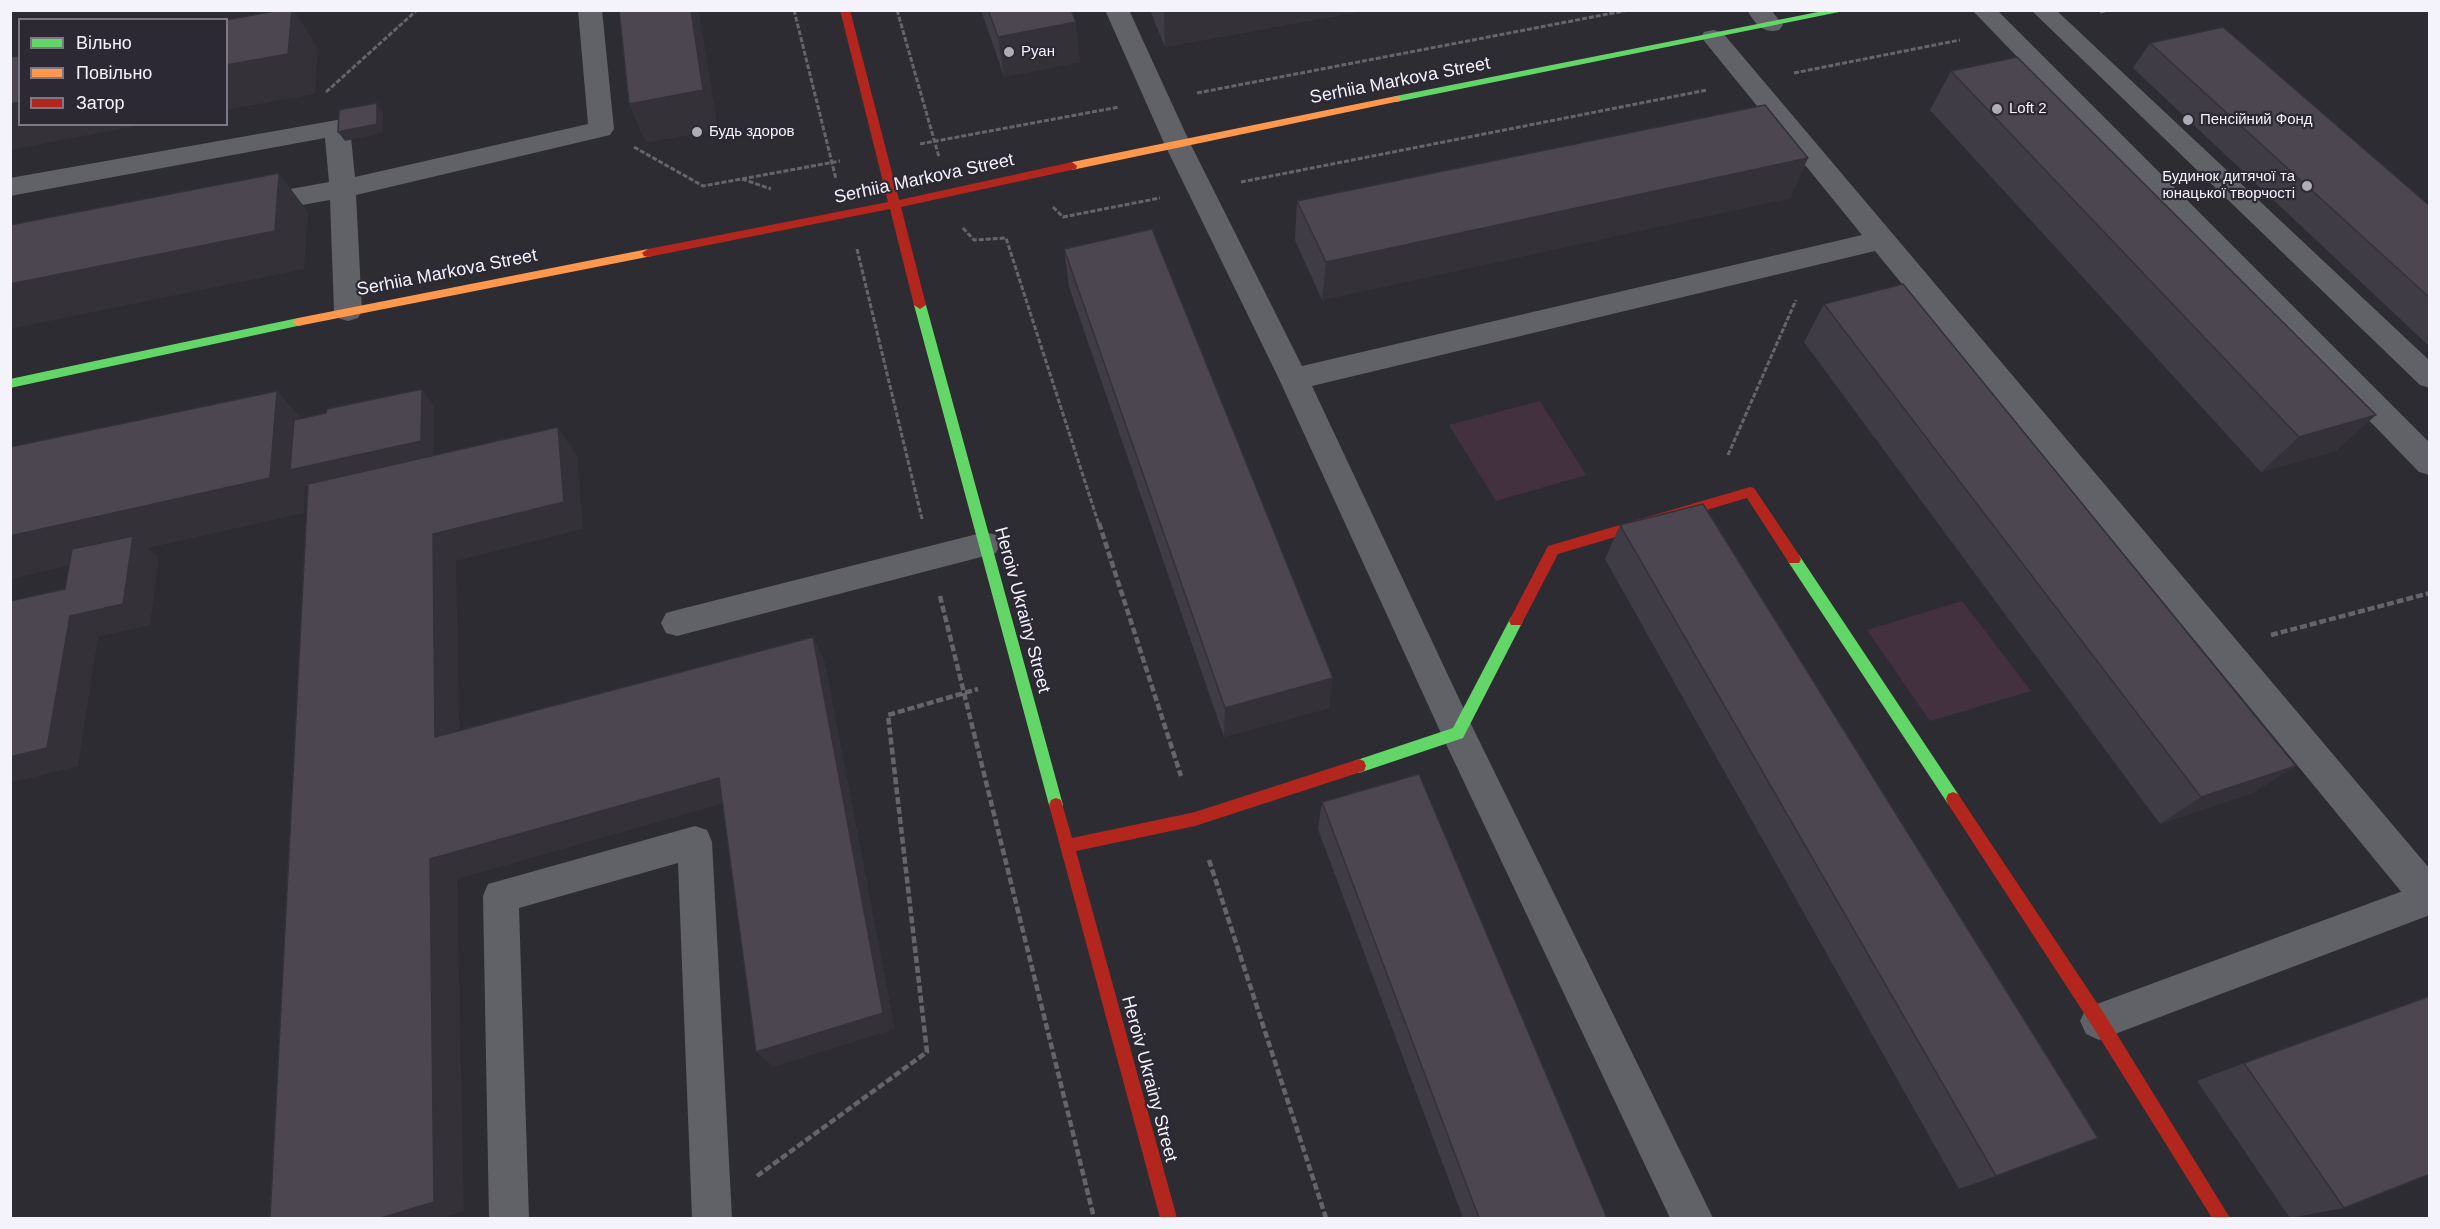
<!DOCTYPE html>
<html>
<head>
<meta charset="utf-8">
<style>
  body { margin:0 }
  #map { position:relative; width:2440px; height:1229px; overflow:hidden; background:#2d2c32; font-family:Helvetica,sans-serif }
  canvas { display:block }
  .frame { position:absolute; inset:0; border:12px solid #f4f2fb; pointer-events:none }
  .legend { position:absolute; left:18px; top:18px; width:210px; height:108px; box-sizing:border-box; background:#2c2935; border:2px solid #7c7984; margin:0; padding:8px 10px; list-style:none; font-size:18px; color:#f4f2fb }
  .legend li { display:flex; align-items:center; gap:12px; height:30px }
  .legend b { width:30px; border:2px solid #7c7984 }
</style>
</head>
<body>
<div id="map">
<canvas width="2440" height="1229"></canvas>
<div class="frame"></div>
<ul class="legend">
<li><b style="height:8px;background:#63d668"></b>Вільно</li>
<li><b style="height:8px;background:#ff974d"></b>Повільно</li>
<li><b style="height:8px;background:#b3261e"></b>Затор</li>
</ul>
</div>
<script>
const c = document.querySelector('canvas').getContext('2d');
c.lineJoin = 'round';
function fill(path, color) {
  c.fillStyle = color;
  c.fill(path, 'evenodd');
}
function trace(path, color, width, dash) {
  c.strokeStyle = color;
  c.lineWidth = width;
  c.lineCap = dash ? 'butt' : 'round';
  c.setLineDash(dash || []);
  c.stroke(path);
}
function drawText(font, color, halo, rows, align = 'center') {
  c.font = font + ' Helvetica,sans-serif';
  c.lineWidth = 4.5;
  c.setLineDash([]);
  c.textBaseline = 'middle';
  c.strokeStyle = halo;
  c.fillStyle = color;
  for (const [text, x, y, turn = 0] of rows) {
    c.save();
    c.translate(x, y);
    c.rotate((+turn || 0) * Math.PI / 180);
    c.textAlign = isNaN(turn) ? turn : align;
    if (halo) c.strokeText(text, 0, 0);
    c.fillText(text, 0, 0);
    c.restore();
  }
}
fill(new Path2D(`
  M1540 401 1586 475 1496 501 1449 425Z
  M1962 601 2031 691 1930 721 1867 630Z`), '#443140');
trace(new Path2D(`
  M794 10 836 179
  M897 10 939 157
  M2100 12 2109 10
  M1794 73 1960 40
  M326 92 417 10
  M1197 93 1629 10
  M920 144 1119 107
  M634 147 703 186 840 161
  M742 179 771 189
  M1241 182 1707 90
  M1053 207 1063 217 1160 198
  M963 228 974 240 1006 238 1099 525
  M857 249 922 519
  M1728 455 1796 300`), '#64656a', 3, [5, 2]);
trace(new Path2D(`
  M1099 523 1181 776
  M940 596 1094 1218
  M2271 635 2430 593
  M1209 860 1326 1218
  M757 1176 927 1052 888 715 978 689`), '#64656a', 4.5, [7, 3]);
fill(new Path2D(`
  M2031 10H2056L2430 361V388L2420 385Z
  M985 532 996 535 1000 544 996 553 985 556 677 636 666 633 661 623 666 613 677 610Z
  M695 826 707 830 712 842 732 1218H692L678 863 519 908 529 1218H489L483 896 488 884Z
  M2430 881V915L2099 1040 2086 1034 2080 1021 2086 1008Z`), '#616268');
fill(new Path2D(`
  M578 10H602L614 129 610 135 356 195 362 311 358 318 348 321 338 318 334 311 330 200 252 214 243 211 239 205 243 199 252 196 329 182 325 138 10 196V178L337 120 346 122 350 128 355 177 588 124Z
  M1105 10H1129L1190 143 1302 366 1862 235 1701 37 1704 32 1713 30 1722 32 2430 869V916L2417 911 1875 251 1312 386 1470 722 1713 1218H1670L1446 744 1279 379 1164 143Z
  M1747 10H1771L1783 25 1779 30C1763 34 1755 24 1747 10Z
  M1972 10H1997L2430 443V475L2419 472Z`), '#616268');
fill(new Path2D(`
  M1828 10H1849L1396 102 1391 99 1396 96Z
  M920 301 926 305 1063 805 1061 810 1056 812 1051 810 1049 805 914 305Z
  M298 318 302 319 304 322 302 325 10 388V379Z
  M1794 554 1799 555 1958 794 1960 799 1958 804 1953 806 1948 804 1789 563 1787 559 1789 555Z
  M1516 615 1521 617 1523 621 1463 738 1359 773 1354 771 1352 766 1354 761 1453 728 1511 617Z`), '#63d668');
fill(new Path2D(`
  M1396 96 1400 97V101L1072 170 1067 166 1072 162Z
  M648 249 654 253 652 256 298 326 292 322 298 318Z`), '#ff974d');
fill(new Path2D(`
  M840 10H850L899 200 1072 162 1077 166 1076 169 901 207 926 305 920 309 914 305 890 209 648 257 644 256 642 253 648 249 888 202Z
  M1750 487 1754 488 1799 555 1801 559 1799 563H1789L1747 498 1558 554 1521 625H1511L1509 621 1548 546Z
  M1359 759 1364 761 1366 766 1364 771 1195 826 1076 851 1177 1218H1160L1049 805 1051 800 1056 798 1061 800 1072 838 1195 812Z
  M1953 792 1958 794 2105 1015 2230 1218H2212L2093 1027 1948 804 1946 799 1948 794Z`), '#b3261e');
fill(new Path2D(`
  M981 10H1071L1080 62 1004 77Z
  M1150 10H1368L1165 47Z
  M2150 43 2430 206V347L2133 68Z
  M1951 71 2336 451 2261 472 1930 110Z
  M1808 158 1790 198 1322 300 1295 240 1297 201Z
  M1064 249 1329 708 1224 737 1069 287Z
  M1824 304 2296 766 2252 793 2160 824 1804 342Z
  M1620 525 1996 1176 1959 1189 1605 559Z
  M1322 802 1607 1218H1463L1318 829Z
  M2244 1063 2344 1208 2290 1218 2197 1081Z`), '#403c45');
fill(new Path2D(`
  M292 10H294L318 48 315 94 226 110V65Z
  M691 10H699L718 130 646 143 629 104Z
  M1164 10H1368L1165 47Z
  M1076 22 1080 62 1004 77 998 37Z
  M20 102V124H147L10 150V104Z
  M377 103 383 112V133L345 141 338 132Z
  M1808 158 1790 198 1322 300 1326 262Z
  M279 173 308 212 304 269 10 329V284Z
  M422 389 434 406V457L305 486 304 513 148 548 159 557 150 625 98 637 78 766 10 783V757L70 616 130 552 10 579V536L277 391 309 427Z
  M2376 415 2336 451 2261 472 2299 437Z
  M558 427 577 455 583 529 456 561 460 760 435 737 433 534Z
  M813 637 825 662 895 1029 773 1067 756 1052Z
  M1333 678 1329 708 1224 737 1225 708Z
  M2296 766 2252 793 2160 824 2201 797Z
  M719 778 735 800 457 879 464 1211 442 1218H381L430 859Z`), '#343138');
const building = new Path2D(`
  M280 10H292L288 54 226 65V20Z
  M619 10H691L703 90 629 104Z
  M988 10H1071L1076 22 998 37Z
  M2223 27 2430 206V298L2150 43Z
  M20 56V102L10 104V57Z
  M2017 57 2376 415 2299 437 1951 71Z
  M377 103V124L338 132 339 110Z
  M1765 105 1808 158 1326 262 1297 201Z
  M279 173 275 231 10 284V225Z
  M1152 229 1333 678 1225 708 1064 249Z
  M1903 284 2296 766 2201 797 1824 304Z
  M422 389 421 441 290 470 294 420 326 413 327 409Z
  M277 391 270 478 10 536V447Z
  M558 427 564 502 433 534 435 737 813 637 883 1013 756 1052 719 778 430 859 434 1202 381 1218H270L308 484Z
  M1703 504 2098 1138 1996 1176 1620 525Z
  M133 536 123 604 70 616 47 748 10 757V601L65 589 72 549Z
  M1419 774 1607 1218H1479L1322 802Z
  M2430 996V1174L2344 1208 2244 1063Z`);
fill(building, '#4b4650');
trace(building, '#343138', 1.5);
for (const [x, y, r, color] of [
  [1009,52,6,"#aeadb5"],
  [1997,109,6,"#aeadb5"],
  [2188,120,6,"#aeadb5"],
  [697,132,6,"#aeadb5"],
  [2307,186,6,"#aeadb5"]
]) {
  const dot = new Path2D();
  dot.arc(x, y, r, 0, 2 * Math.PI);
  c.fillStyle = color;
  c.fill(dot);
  trace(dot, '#2c2935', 2);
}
drawText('15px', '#f4f2fb', '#2c2935', [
  ["Руан",1021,52],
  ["Loft 2",2009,109],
  ["Пенсійний Фонд",2200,120],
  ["Будь здоров",709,132],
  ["Будинок дитячої та",2295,177,"right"],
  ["юнацької творчості",2295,194,"right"]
], 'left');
drawText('18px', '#f4f2fb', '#2c2935', [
  ["Serhiia Markova Street",1400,81,-11],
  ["Serhiia Markova Street",924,179,-12],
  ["Serhiia Markova Street",447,273,-11],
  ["Heroiv Ukrainy Street",1022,610,75],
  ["Heroiv Ukrainy Street",1149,1079,75]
]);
</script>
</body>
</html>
